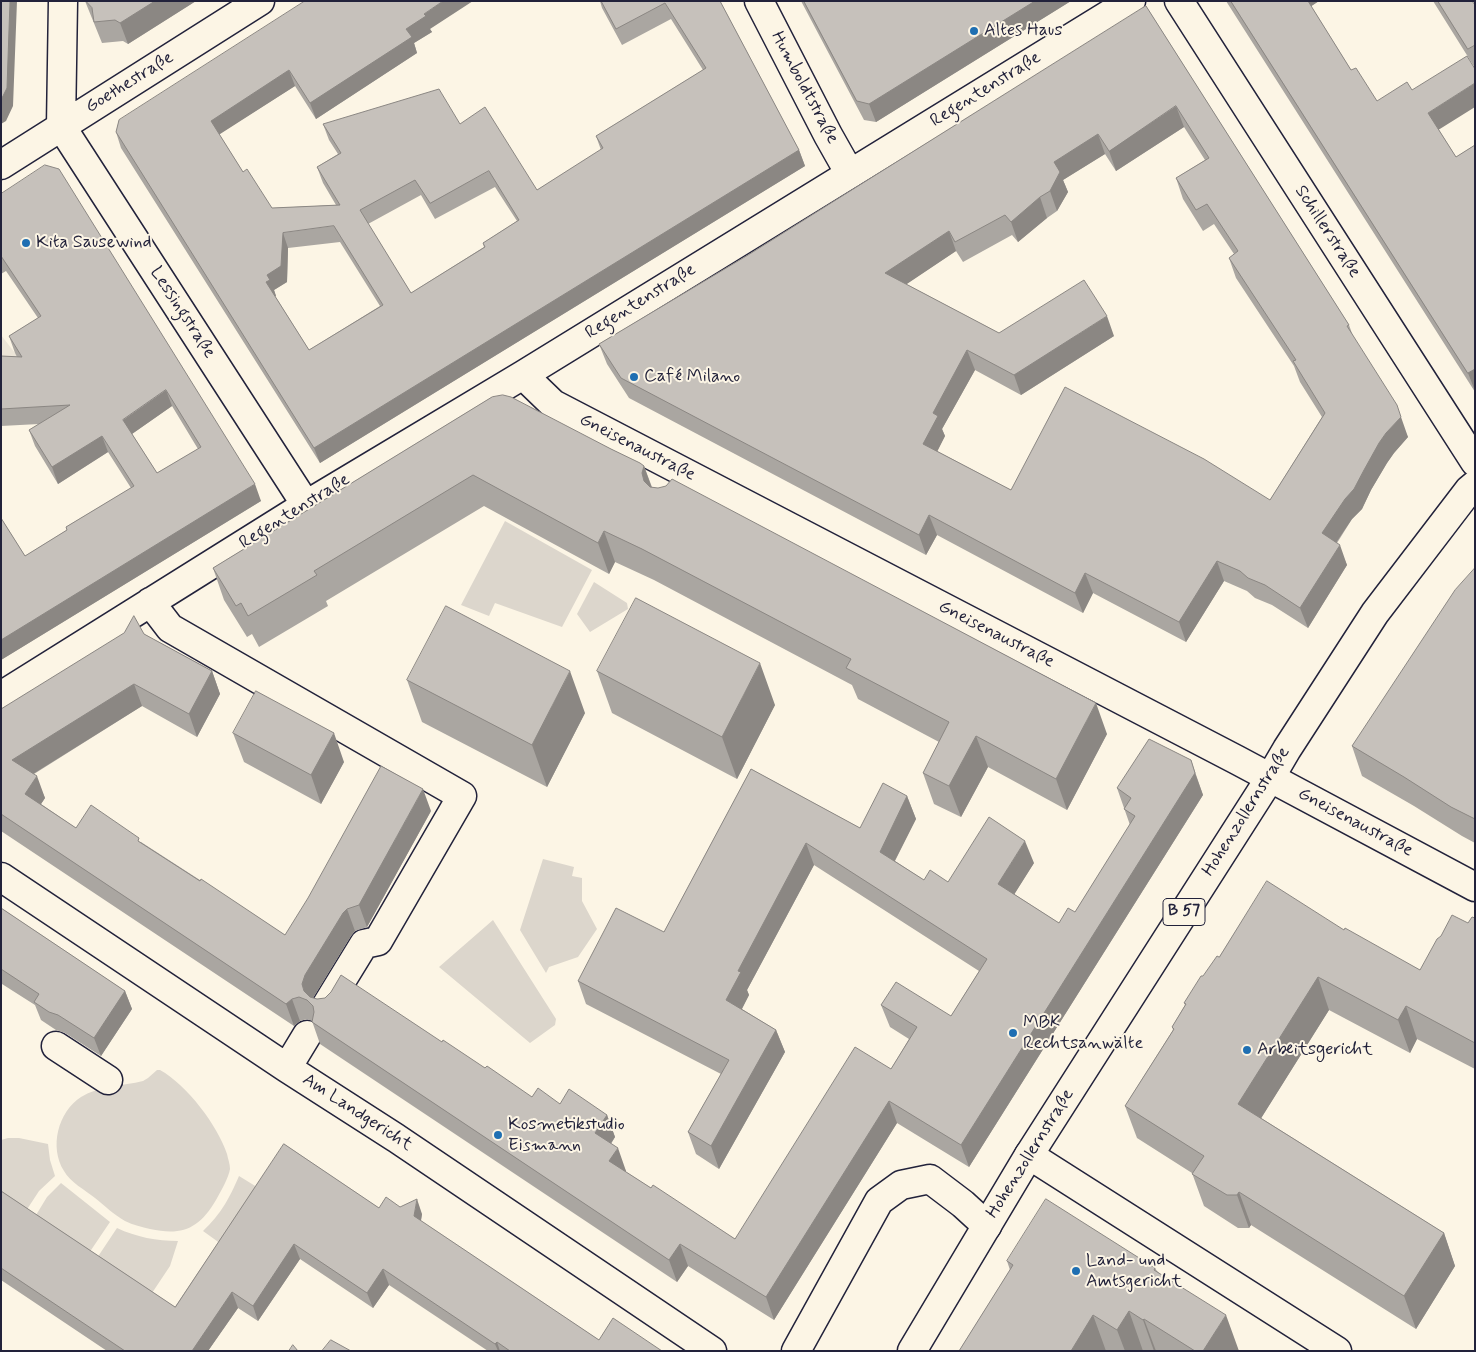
<!DOCTYPE html>
<html>
<head>
<meta charset="utf-8">
<style>
  body { margin:0 }
  #map { position:relative; width:1476px; height:1352px; overflow:hidden; background:#fcf5e5; font-family:Mynerve,sans-serif }
  canvas { display:block }
  .frame { position:absolute; inset:0; border:2px solid #22223b; pointer-events:none }
</style>
</head>
<body>
<div id="map">
<canvas width="1476" height="1352"></canvas>
<div class="frame"></div>
</div>
<script>
const c = document.querySelector('canvas').getContext('2d');
c.lineJoin = 'round';
function fill(path, color) {
  c.fillStyle = color;
  c.fill(path, 'evenodd');
}
function trace(path, color, width, dash) {
  c.strokeStyle = color;
  c.lineWidth = width;
  c.lineCap = dash ? 'butt' : 'round';
  c.setLineDash(dash || []);
  c.stroke(path);
}
function drawText(font, color, halo, rows, align = 'center') {
  c.font = font + ' Mynerve,sans-serif';
  c.lineWidth = 4;
  c.setLineDash([]);
  c.textBaseline = 'middle';
  c.strokeStyle = halo;
  c.fillStyle = color;
  for (const [text, x, y, turn = 0] of rows) {
    c.save();
    c.translate(x, y);
    c.rotate((+turn || 0) * Math.PI / 180);
    c.textAlign = isNaN(turn) ? turn : align;
    if (halo) c.strokeText(text, 0, 0);
    c.fillText(text, 0, 0);
    c.restore();
  }
}
fill(new Path2D(`
  M1 335 15 353 28 374 1 372Z`), '#ece5d8');
fill(new Path2D(`
  M505 521 592 570 562 627 495 603 489 616 461 605Z
  M594 582 627 603 628 609 590 632 577 614Z
  M543 859 574 867 572 876 582 878V901L597 929 578 957 549 967 546 973 520 930Z
  M493 920 556 1019 555 1025 530 1043 439 967Z
  M157 1070H160C187 1085 218 1126 227 1154 228 1159 230 1164 230 1169 229 1177 220 1193 216 1200 199 1229 182 1236 150 1229 142 1227 133 1225 125 1221 114 1215 104 1205 95 1198 85 1190 70 1182 64 1171 49 1147 58 1112 81 1097 99 1086 123 1086 143 1081L148 1078Z
  M8 1138H19L48 1144 50 1160 55 1176 39 1191 24 1214 1 1199V1140Z
  M239 1176 265 1192 228 1249 203 1231C221 1214 229 1199 239 1176Z
  M61 1183 110 1222 87 1256 33 1220 47 1197Z
  M117 1228C136 1237 157 1241 178 1241L170 1266 150 1296 95 1261Z`), '#dcd6cc');
const minor = new Path2D(`
  M63 1 61 126 306 505
  M759 1 828 135 850 174
  M1179 1 1475 462
  M1 165 260 1
  M523 375 553 404 1237 760 1475 887
  M150 602 170 628 462 796 378 941 364 944 326 1006
  M1 696 306 505 523 375 1131 1
  M1 877 287 1068 396 1138 712 1351
  M56 1046 108 1080
  M287 1068 307 1035
  M1029 1155 1337 1351
  M796 1351 879 1201 901 1185 930 1179 963 1204 987 1226`);
const major = new Path2D(`
  M912 1351 1029 1155 1270 778 1287 749 1375 613 1469 490 1475 485`);
trace(minor, '#22223b', 31);
trace(major, '#22223b', 31);
trace(minor, '#fcf5e5', 28);
trace(major, '#fcf5e5', 28);
fill(new Path2D(`
  M85 1H196L128 44 123 41 102 43Z
  M600 1H720L799 150 805 166 320 463 121 148 116 132 119 120 430 29 432 32 414 43 417 53 316 119 295 86 219 134 243 172 272 208 336 205 323 183 317 167 338 154 329 140 323 124H460L537 190 601 150 596 136 703 70 671 19 622 45 602 8ZM495 187 517 221 483 243 484 247 411 293 368 224 421 195 435 219ZM340 242 380 306 309 350 275 296H276L274 290 287 282 288 248Z
  M801 1H1071L876 122 864 120Z
  M1226 1H1319L1311 6 1351 70 1377 101 1439 130 1456 157 1475 145V392Z
  M1433 1H1472L1475 5V68Z
  M1146 6 1349 325 1353 336 1408 437 1394 453 1387 463 1371 490 1362 509 1352 519 1337 543 1347 565 1308 628 1272 605 1255 598 1247 591 1224 581 1186 642 1093 593 1083 613 937 535 926 555 629 398 607 364 599 344 748 255ZM1184 127 1205 160 1176 178 1183 199 1203 231 1214 224 1234 254 1229 258 1236 278 1294 366 1300 382 1322 417 1270 500 1011 490 937 451 945 436 942 429 975 370 1021 395 1114 336 999 333 906 284 956 251 963 262 1012 235 1018 242 1047 218 1057 211 1068 192 1063 180 1105 154 1116 171Z
  M1 194 261 501 1 660V518L25 556 67 530 66 527 131 488 108 452 58 484 35 446 29 430 39 424 1 426V356L17 357 15 353 9 336 38 318 6 271 1 274ZM172 406 198 449 157 473 132 434Z
  M492 397 611 449 644 466 652 487 1107 734 1067 810 988 767 961 817 934 804 923 773 939 742 858 699 852 685 654 580 615 562 609 574 484 506 326 601 328 606 259 647 252 634 247 637 224 600 213 568Z
  M1475 568V843L1462 836 1414 806 1362 776 1352 746Z
  M144 634 212 671 220 694 197 737 142 706 34 774 45 798 41 804 76 828 141 842 285 935 431 811 367 927 355 931 351 936 313 998 442 1042 532 1097 607 1115 615 1137 611 1144 626 1171V1172L651 1188 735 1239 891 1069 909 1039 890 1027 881 1005 951 1016 979 971 814 865 747 990 749 995 742 1009 776 1030 785 1052 719 1169 696 1154 688 1132 721 1074 586 1004 578 981 664 932 751 769 860 828 907 796 916 819 895 861 924 880 948 882 1034 863 1014 894 1059 923 1075 912 1130 825 1117 788 1191 760 1203 795 969 1167 897 1123 774 1320 688 1266 677 1282 320 1044 312 1021 307 1019 300 1021 294 1026 1 831V709Z
  M597 671 775 705 737 779 612 713Z
  M407 680 585 713 547 787 422 722Z
  M233 733 344 762 321 804 244 762Z
  M1 908 125 991 132 1009 101 1056 65 1033 56 1030 41 1020 35 1005 2 984 1 985Z
  M1475 918V1069L1417 1039 1410 1053 1329 1010 1261 1118 1444 1233 1455 1266 1416 1329 1251 1225 1249 1228H1238L1204 1206 1192 1173 1137 1138 1125 1106 1173 1030 1172 1027 1185 1005 1184 1003 1219 957 1344 930 1420 970 1468 923Z
  M284 1144 379 1208 400 1207 422 1214 421 1221 599 1340 662 1351H488L389 1285 373 1308 300 1259 258 1321 238 1308 208 1351H107L1 1280V1191L175 1307Z
  M1007 1261 1155 1268 1157 1271 1239 1351H959L1010 1270Z`), '#aaa6a1');
fill(new Path2D(`
  M10 1H17L13 106 6 121 1 124V100Z
  M155 1H196L128 44 120 23Z
  M443 1H473L430 29 432 32 414 43 417 53 316 119 310 103 406 29 424 14Z
  M1035 1H1071L876 122 869 104Z
  M1304 1H1319L1307 9Z
  M289 70 295 86 217 136 211 121Z
  M1475 83V107L1435 132 1428 113Z
  M1176 106 1184 127 1116 171 1109 151Z
  M1098 134 1105 154 1063 180 1068 192 1057 211 1050 191 1054 162Z
  M799 150 805 166 320 463 314 448Z
  M1040 197 1047 218 1018 242 1011 222Z
  M949 231 956 251 892 294 885 273Z
  M283 233 288 248 287 282 274 290 276 296 272 298 266 282 267 275Z
  M1107 316 1114 336 1021 395 1014 375Z
  M967 350 975 370 942 429 945 436 931 464 923 444 933 413Z
  M1475 369V391L1468 373Z
  M166 390 172 406 129 436 123 420Z
  M1401 417 1408 437 1394 453 1387 463 1371 490 1362 509 1352 519 1329 553 1322 533 1379 443 1386 433Z
  M102 436 108 452 58 484 52 467Z
  M644 466 655 497 644 481 642 473Z
  M255 484 261 501 1 660V640Z
  M929 515 937 535 926 555 919 535Z
  M604 531 615 562 609 574 598 543Z
  M1340 545 1347 565 1308 628 1300 608Z
  M1217 561 1224 581 1186 642 1179 622Z
  M1085 573 1093 593 1083 613 1075 593Z
  M760 663 775 705 737 779 722 737Z
  M212 671 220 694 197 737 189 714Z
  M570 671 585 713 547 787 532 745Z
  M134 684 142 706 20 782 12 760Z
  M1096 703 1107 734 1067 810 1056 779Z
  M334 733 344 762 321 804 311 775Z
  M976 736 988 767 961 817 949 786Z
  M1195 773 1203 795 969 1167 961 1145Z
  M37 776 45 798 33 816 25 794Z
  M423 789 431 811 367 927 359 905Z
  M907 796 916 819 888 874 880 852Z
  M1025 841 1034 863 1007 906 998 884Z
  M806 843 814 865 747 990 749 995 735 1022 726 1000 738 971Z
  M347 909 355 931 351 936 313 998 307 1000 302 984 305 975 343 913Z
  M1318 977 1329 1010 1250 1136 1238 1104Z
  M125 991 132 1009 101 1056 94 1038Z
  M292 999 300 1021 294 1026 286 1004Z
  M1406 1006 1417 1039 1410 1053 1398 1020Z
  M776 1030 785 1052 719 1169 711 1146Z
  M889 1101 897 1123 774 1320 766 1297Z
  M607 1115 615 1137 603 1155 595 1133Z
  M618 1148 626 1171 618 1183 609 1161Z
  M1239 1192 1251 1225 1249 1228 1237 1195Z
  M417 1199 422 1214 419 1231 414 1216Z
  M1444 1233 1455 1266 1416 1329 1404 1296Z
  M294 1244 300 1259 258 1321 253 1306Z
  M680 1244 688 1266 677 1282 669 1260Z
  M383 1269 389 1285 373 1308 367 1293Z
  M232 1292 238 1308 208 1351H192Z
  M1129 1311 1143 1351H1125L1117 1330Z
  M1093 1315 1106 1351H1071Z
  M1226 1315 1239 1351H1203Z
  M1144 1319 1156 1351H1154L1143 1320Z
  M497 1342 500 1351H498L495 1344Z`), '#8b8783');
const building = new Path2D(`
  M1 1H10L7 88 1 100Z
  M86 1H155L120 23 115 20 94 22 92 8Z
  M305 1H443L424 14 426 16 406 29 412 37 310 103 289 70 211 121 243 172 247 169 272 208 340 205 317 167 341 153 323 124 439 89 460 124 485 107 537 190 603 148 596 136 706 68 665 3 616 29 601 1H720L799 150 314 448 116 132 119 120ZM489 171 519 220 483 243 485 247 411 293 360 210 415 180 430 203ZM334 226 383 305 309 350 266 282 270 280 267 275 281 266 283 233Z
  M804 1H1035L869 104 857 101Z
  M1231 1H1308L1351 70 1356 68 1377 101 1407 82 1412 90 1467 56 1475 69V83L1428 113 1456 157 1475 145V369L1468 373Z
  M1438 1H1472L1475 5V45L1468 49Z
  M1146 6 1349 325 1347 326 1397 405 1401 417 1386 433 1379 443 1364 470 1354 489 1345 499 1322 533 1340 545 1300 608 1265 585 1248 578 1240 571 1217 561 1179 622 1085 573 1075 593 929 515 919 535 621 378 599 344 748 255ZM1176 106 1209 158 1176 178 1196 210 1207 204 1238 251 1229 258 1296 360 1293 361 1325 413 1270 500 1204 459 1065 387 1011 490 923 444 938 416 933 413 967 350 1014 375 1107 316 1084 280 999 333 885 273 949 231 955 242 1005 215 1011 222 1040 197 1050 191 1060 172 1054 162 1098 134 1109 151Z
  M45 165 59 169 255 484 1 640V518L25 556 67 530 66 527 134 486 102 436 52 467 29 430 70 405 1 409V356L22 357 9 336 41 316 1 256V194ZM166 390 201 447 157 473 123 420Z
  M503 395 511 397 611 449 640 463 644 466 642 473 644 481 650 487 658 488 666 486 672 479 1096 703 1056 779 976 736 949 786 923 773 949 722 846 668 851 659 642 549 604 531 598 543 473 475 314 571 317 575 248 616 241 603 236 606 213 568 492 397Z
  M1475 568V819L1451 807 1404 777 1352 746 1455 590Z
  M636 598 760 663 722 737 597 671Z
  M446 606 570 671 532 745 407 680Z
  M134 616 144 634 212 671 189 714 134 684 12 760 37 776 25 794 76 828 91 805 139 838 138 841 200 881 201 879 285 935 308 898 381 766 423 789 359 905 347 909 343 913 305 975 302 984 304 991 310 997 317 999 325 998 331 992 341 975 442 1042 443 1040 485 1068 487 1066 532 1097 538 1088 560 1104 569 1089 607 1115 595 1133 618 1148 609 1161 651 1188 653 1185 735 1239 855 1047 891 1069 917 1027 881 1005 896 982 951 1016 987 959 806 843 738 971 741 972 726 1000 776 1030 711 1146 688 1132 729 1060 578 981 616 908 664 932 751 769 860 828 883 783 907 796 880 852 924 880 930 870 948 882 989 817 1025 841 998 884 1059 923 1068 908 1075 912 1135 816 1124 809 1131 798 1117 788 1149 739 1191 760 1195 773 961 1145 889 1101 766 1297 680 1244 669 1260 312 1022 314 1012 313 1006 307 1000 299 997 292 999 286 1004 1 814V709L124 633Z
  M256 691 334 733 311 775 233 733Z
  M1267 881 1344 930 1345 928 1420 970 1437 939 1441 936 1452 915 1468 923 1472 917 1475 918V1043L1406 1006 1398 1020 1318 977 1238 1104 1444 1233 1404 1296 1239 1192 1237 1195H1227L1192 1174 1204 1156 1125 1106 1174 1029 1172 1027 1186 1004 1184 1003 1201 976H1203L1217 956 1219 957Z
  M1 908 125 991 94 1038 58 1015 49 1012 34 1002 39 994 1 969Z
  M284 1144 379 1208 386 1197 400 1207 417 1199 414 1216 599 1340 613 1318 662 1351H510L497 1342 495 1344 383 1269 367 1293 294 1244 253 1306 232 1292 192 1351H125L1 1268V1191L175 1307Z
  M1046 1199 1155 1268 1154 1270 1226 1315 1203 1351H1195L1144 1319 1143 1320 1129 1311 1117 1330 1093 1315 1071 1351H959L1013 1265 1007 1261Z
  M331 1340 351 1351H322Z
  M293 1345 298 1351H289Z`);
fill(building, '#c6c1bb');
trace(building, '#8b8783', 1);
for (const [x, y, r, color] of [
  [974,31,5,"#1f6fb2"],
  [26,243,5,"#1f6fb2"],
  [634,377,5,"#1f6fb2"],
  [1013,1033,5,"#1f6fb2"],
  [1247,1050,5,"#1f6fb2"],
  [498,1135,5,"#1f6fb2"],
  [1076,1271,5,"#1f6fb2"]
]) {
  const dot = new Path2D();
  dot.arc(x, y, r, 0, 2 * Math.PI);
  c.fillStyle = color;
  c.fill(dot);
  trace(dot, '#fcf5e5', 2);
}
for (const [x, y, w] of [
  [1184,912,42]
]) {
  const box = new Path2D();
  box.roundRect(x - w / 2, y - 13.5, w, 27, 4);
  c.fillStyle = '#fcf5e5';
  c.fill(box);
  trace(box, '#22223b', 1);
}
drawText('bold 16px', '#22223b', null, [
  ["B 57",1184,912]
]);
drawText('18px', '#22223b', '#fcf5e5', [
  ["Altes Haus",984,31],
  ["Kita Sausewind",36,243],
  ["Café Milano",644,377],
  ["MBK",1023,1023],
  ["Rechtsanwälte",1023,1044],
  ["Arbeitsgericht",1257,1050],
  ["Kosmetikstudio",508,1125],
  ["Eismann",508,1146],
  ["Land- und",1086,1261],
  ["Amtsgericht",1086,1282]
], 'left');
drawText('18px', '#22223b', '#fcf5e5', [
  ["Goethestraße",130,83,-32],
  ["Humboldtstraße",804,88,62],
  ["Regentenstraße",986,90,-32],
  ["Schillerstraße",1327,232,57],
  ["Regentenstraße",641,302,-32],
  ["Lessingstraße",182,313,57],
  ["Gneisenaustraße",637,448,27],
  ["Regentenstraße",295,512,-32],
  ["Gneisenaustraße",996,635,27],
  ["Hohenzollernstraße",1247,812,-58],
  ["Gneisenaustraße",1355,823,28],
  ["Am Landgericht",357,1113,33],
  ["Hohenzollernstraße",1031,1154,-58]
]);
</script>
</body>
</html>
